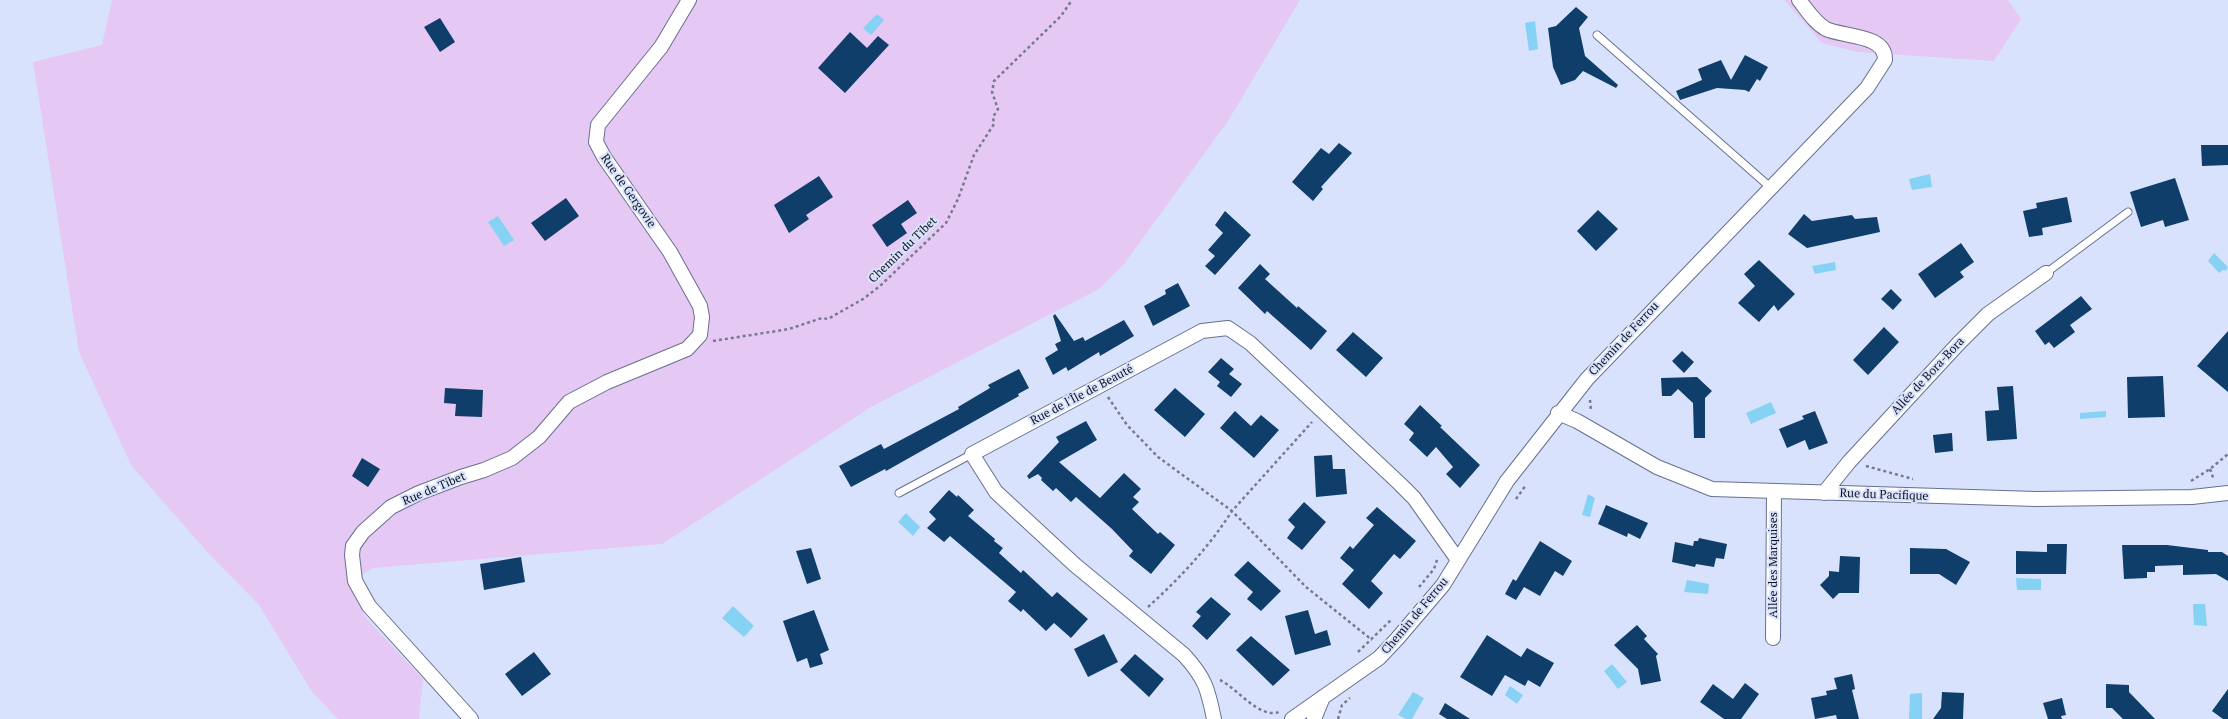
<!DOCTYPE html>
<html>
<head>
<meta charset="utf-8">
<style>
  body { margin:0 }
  canvas { display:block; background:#d9e2fd }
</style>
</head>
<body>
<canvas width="2228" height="719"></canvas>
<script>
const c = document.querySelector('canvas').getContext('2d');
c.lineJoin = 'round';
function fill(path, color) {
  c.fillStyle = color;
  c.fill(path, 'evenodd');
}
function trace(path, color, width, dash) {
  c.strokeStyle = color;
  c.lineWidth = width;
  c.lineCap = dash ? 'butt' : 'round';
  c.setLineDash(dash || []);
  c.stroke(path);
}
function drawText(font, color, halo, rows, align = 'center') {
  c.font = font + ' "PT Serif",serif';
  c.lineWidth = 4;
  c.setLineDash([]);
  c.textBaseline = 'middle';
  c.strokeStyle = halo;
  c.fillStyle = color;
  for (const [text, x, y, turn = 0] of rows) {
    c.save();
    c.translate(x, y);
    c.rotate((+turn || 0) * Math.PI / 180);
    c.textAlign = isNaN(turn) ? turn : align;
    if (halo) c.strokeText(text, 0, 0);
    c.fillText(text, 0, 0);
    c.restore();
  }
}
fill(new Path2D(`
  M112 0H1300L1228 121 1124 264 1099 289 871 407 662 544 373 568 349 582 365 617 423 679 419 719H338L312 692 259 605 210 555 131 465 79 352 33 62 102 45Z
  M1784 0H2008L2021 19 1994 61 1857 52 1822 43Z`), '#e5c8f3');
fill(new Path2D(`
  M877 14 884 20 871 35 863 28Z
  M1535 21 1538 49 1529 51 1525 23Z
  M1930 174 1932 187 1912 190 1909 179Z
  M498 216 514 240 504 246 488 222Z
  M2214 253 2228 267 2226 271 2223 270 2219 273 2208 261Z
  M1835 262 1836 270 1815 274 1812 266Z
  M1771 402 1776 413 1751 424 1746 413Z
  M2106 411V417L2080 419V413Z
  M1588 494 1595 498 1590 517 1582 515Z
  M906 513 920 527 913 536 898 522Z
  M2016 578 2041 579V590H2017Z
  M1687 580 1709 584 1708 594 1684 592Z
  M2193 604H2205L2207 626 2194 625Z
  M733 606 754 626 744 637 722 618Z
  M1612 664 1627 682 1618 689 1604 671Z
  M1510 686 1523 695 1517 704 1505 695Z
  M1413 692 1424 698 1412 719H1406L1398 715Z
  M1922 693V719H1909L1910 694Z`), '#86d2f4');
fill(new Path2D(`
  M1576 7 1588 17 1579 28 1585 56 1618 85 1616 88 1583 71 1575 80 1561 85 1553 67 1548 28 1556 26Z
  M440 18 455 42 440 52 424 27Z
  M850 32 867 48 878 36 889 45 845 93 818 68Z
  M1745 55 1768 67 1760 81 1757 79 1749 92 1745 90 1717 88 1680 100 1676 91 1702 80 1698 69 1721 60 1731 80Z
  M1339 143 1352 153 1321 187 1323 189 1313 201 1292 182 1321 148 1329 154Z
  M2201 145H2228V165L2202 166Z
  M819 176 833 197 806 215 809 219 789 233 774 205Z
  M2175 178 2189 220 2165 227 2163 220 2141 227 2130 192Z
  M2067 197 2072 222 2042 228 2043 235 2029 237 2023 211 2037 208 2036 203Z
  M566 198 579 216 545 241 531 223Z
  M908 200 917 213 901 224 907 233 887 247 872 225Z
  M1598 210 1618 229 1596 251 1577 231Z
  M1225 211 1251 235 1215 275 1205 266 1215 256 1208 250 1223 233 1215 225Z
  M1804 214 1812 221 1852 215 1855 219 1877 217 1880 232 1807 248 1788 234Z
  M1961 243 1974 262 1960 272 1964 277 1935 298 1918 274Z
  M1759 260 1795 294 1778 311 1774 305 1759 322 1738 303 1755 286 1744 274Z
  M1260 264 1270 274 1265 279 1297 308 1298 306 1327 331 1311 350 1267 311 1265 314 1238 288Z
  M1178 283 1190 306 1153 326 1144 306 1166 294 1165 290Z
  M1891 289 1902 300 1893 310 1881 299Z
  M2081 296 2092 309 2070 325 2075 332 2054 348 2049 342 2045 345 2035 331Z
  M1055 314 1074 341 1083 337 1085 341 1124 320 1134 336 1100 356 1099 352 1068 371 1066 367 1053 375 1045 358 1058 350 1055 344 1061 341 1053 316Z
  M1884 327 1899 342 1868 375 1853 360Z
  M2228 331V392L2197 366Z
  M1353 332 1383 358 1366 377 1336 350Z
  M1682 351 1694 362 1684 373 1672 361Z
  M1221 358 1234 369 1229 374 1242 384 1231 397 1217 386 1220 382 1208 372Z
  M1019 369 1029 388 1018 394 1019 396 886 471 885 469 851 487 839 466 881 444 884 449 959 409 958 407 990 388 988 385Z
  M2163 376 2165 417 2128 418 2127 377Z
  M1697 377 1712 391 1705 398V438H1694L1693 403 1678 389 1671 396H1662L1661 378Z
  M2013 386 2017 439 1987 441 1985 411 1999 410 1997 387Z
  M445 388 483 390 482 417 455 416 456 404 444 403Z
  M1175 388 1205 414 1185 437 1154 410Z
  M1420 405 1442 426 1440 427 1480 465 1460 488 1446 474 1453 467 1436 447 1427 457 1409 440 1414 433 1404 424Z
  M1235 411 1251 426 1261 415 1279 430 1254 458 1220 428Z
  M1815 411 1828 443 1809 450 1805 440 1787 448 1779 429 1804 419 1802 416Z
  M1086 421 1097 440 1059 462 1100 498 1124 473 1141 489 1133 497 1139 502 1132 509 1158 534 1160 532 1175 545 1151 574 1129 556 1133 551 1112 529 1076 497 1071 502 1056 488 1053 491 1041 480 1042 478 1038 474 1029 479 1027 476 1059 442 1056 437Z
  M1952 433 1953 451 1935 453 1933 435Z
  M1332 455 1333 469H1345L1347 494 1316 497 1314 456Z
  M362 458 380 469 368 487 352 476Z
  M949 490 957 497 958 495 974 510 968 516 995 539 994 541 1003 548 999 553 1021 573 1023 570 1052 597 1057 592 1088 619 1071 638 1054 623 1046 631 1023 609 1021 612 1008 601 1016 592 950 536 944 542 927 528 936 519 929 512Z
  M1304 502 1326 522 1302 550 1287 538 1295 527 1288 520Z
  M1606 505 1648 523 1640 539 1628 533 1627 537 1598 524Z
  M1377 507 1416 541 1400 559 1394 554 1371 581 1383 593 1369 609 1342 584 1354 570 1340 558 1350 546 1353 549 1374 525 1366 518Z
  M1699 538 1727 544 1724 559 1716 558 1714 567 1696 564 1695 567 1672 562 1675 542 1693 546 1694 541H1698Z
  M1540 541 1572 561 1563 576 1555 571 1540 596 1524 587 1516 600 1505 594 1513 579 1516 581Z
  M2047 544H2067L2066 574H2016V551L2047 552Z
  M2122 545H2167L2208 550V552H2222L2228 556V581L2216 574 2183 575V565L2155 566V572H2147V578L2124 579Z
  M811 548 821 579 807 584 796 551Z
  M1910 548 1946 549 1970 562 1956 585 1939 574H1910Z
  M1840 556 1860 557 1859 593H1839L1833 599 1820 585 1829 576V571L1839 572Z
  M521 557 525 582 484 590 480 564Z
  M1248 561 1281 591 1261 611 1247 599 1253 592 1234 575Z
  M1211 597 1231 614 1207 640 1192 626 1201 616 1196 612Z
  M814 610 829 650 820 654 823 664 810 668 807 658 797 662 783 621Z
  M1308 610 1315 634 1327 630 1331 645 1295 655 1285 616Z
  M1637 625 1647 636 1644 639 1658 654 1656 656 1661 681 1641 685 1638 669 1614 645Z
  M1104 634 1118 662 1088 677 1074 649Z
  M1487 635 1521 657 1527 648 1554 663 1540 687 1528 680 1525 686 1505 675 1492 696 1460 677Z
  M1251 636 1290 670 1273 686 1236 650Z
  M534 652 551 674 522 696 505 674Z
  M1135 654 1164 679 1149 697 1120 670Z
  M1852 674 1855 689 1852 690 1859 719H1837L1836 715 1815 719 1811 698 1827 695 1826 691 1837 689 1834 678Z
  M1745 683 1759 694 1741 719H1724L1700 702 1713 684 1733 699Z
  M2106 684 2129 685V692L2155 719H2123L2112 708H2106Z
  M2228 689V719H2223L2212 711Z
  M1942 692 1964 693 1963 719H1933L1941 708Z
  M2062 698 2066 715 2061 716 2062 719H2048L2043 703Z
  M1445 703 1470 719H1447L1439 714Z`), '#0e3e69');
const service = new Path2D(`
  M1597 35 1770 187
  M2046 273 2128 212
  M899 493 972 454`);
const minor = new Path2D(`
  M1558 413 1577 421 1657 467 1712 489 2036 499 2192 497 2228 493
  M1824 493 1849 462 1958 344 1988 314 2046 273
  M1773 638 1774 492
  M471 719 369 606 355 581 352 555 353 546 363 532 391 507 419 493 461 477 484 470 512 458 539 437 569 402 607 382 687 349 700 335 702 317 700 306 670 252 604 157 596 142 598 125 661 47 689 0
  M1214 719C1208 689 1205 678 1184 655L1075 565 996 492 972 454 1202 331 1228 328 1250 343 1400 484 1414 498 1458 560
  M1292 719 1379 658 1397 639 1443 585 1507 481 1587 379 1867 88 1885 60C1886 34 1843 37 1826 29 1815 23 1807 10 1799 0
  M1314 719 1323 697`);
trace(service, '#67708e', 9);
trace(minor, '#67708e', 16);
trace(new Path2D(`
  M713 341 789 329 822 318 828 319 863 299 880 286 946 223 958 199 974 155 994 124 993 117 998 109 992 92 994 81 1061 16 1072 0
  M1108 397 1127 425 1158 457 1232 511 1312 422
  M1590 400 1591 411
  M1866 466 1913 479
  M2210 469 2214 480
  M2191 481 2210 469 2228 454
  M1516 499 1526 485
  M1419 587 1434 569 1438 557
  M1148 607C1180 578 1209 547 1232 511L1306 587 1372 640
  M1358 652 1392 619
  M1220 680C1237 688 1259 719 1279 712
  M1338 719 1342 705 1350 698`), '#757b8e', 2.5, [3, 3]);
trace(service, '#fff', 7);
trace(minor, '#fff', 14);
drawText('12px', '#111520', '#d9e2fd', [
  ["Rue de Gergovie",628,191,55],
  ["Chemin du Tibet",903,250,-44],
  ["Chemin de Ferrou",1624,339,-47],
  ["Allée de Bora-Bora",1928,376,-47],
  ["Rue de l'Île de Beauté",1082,395,-28],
  ["Rue de Tibet",434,489,-23],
  ["Rue du Pacifique",1884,495,2],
  ["Allée des Marquises",1774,565,-90],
  ["Chemin de Ferrou",1415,616,-50]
]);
</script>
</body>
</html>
